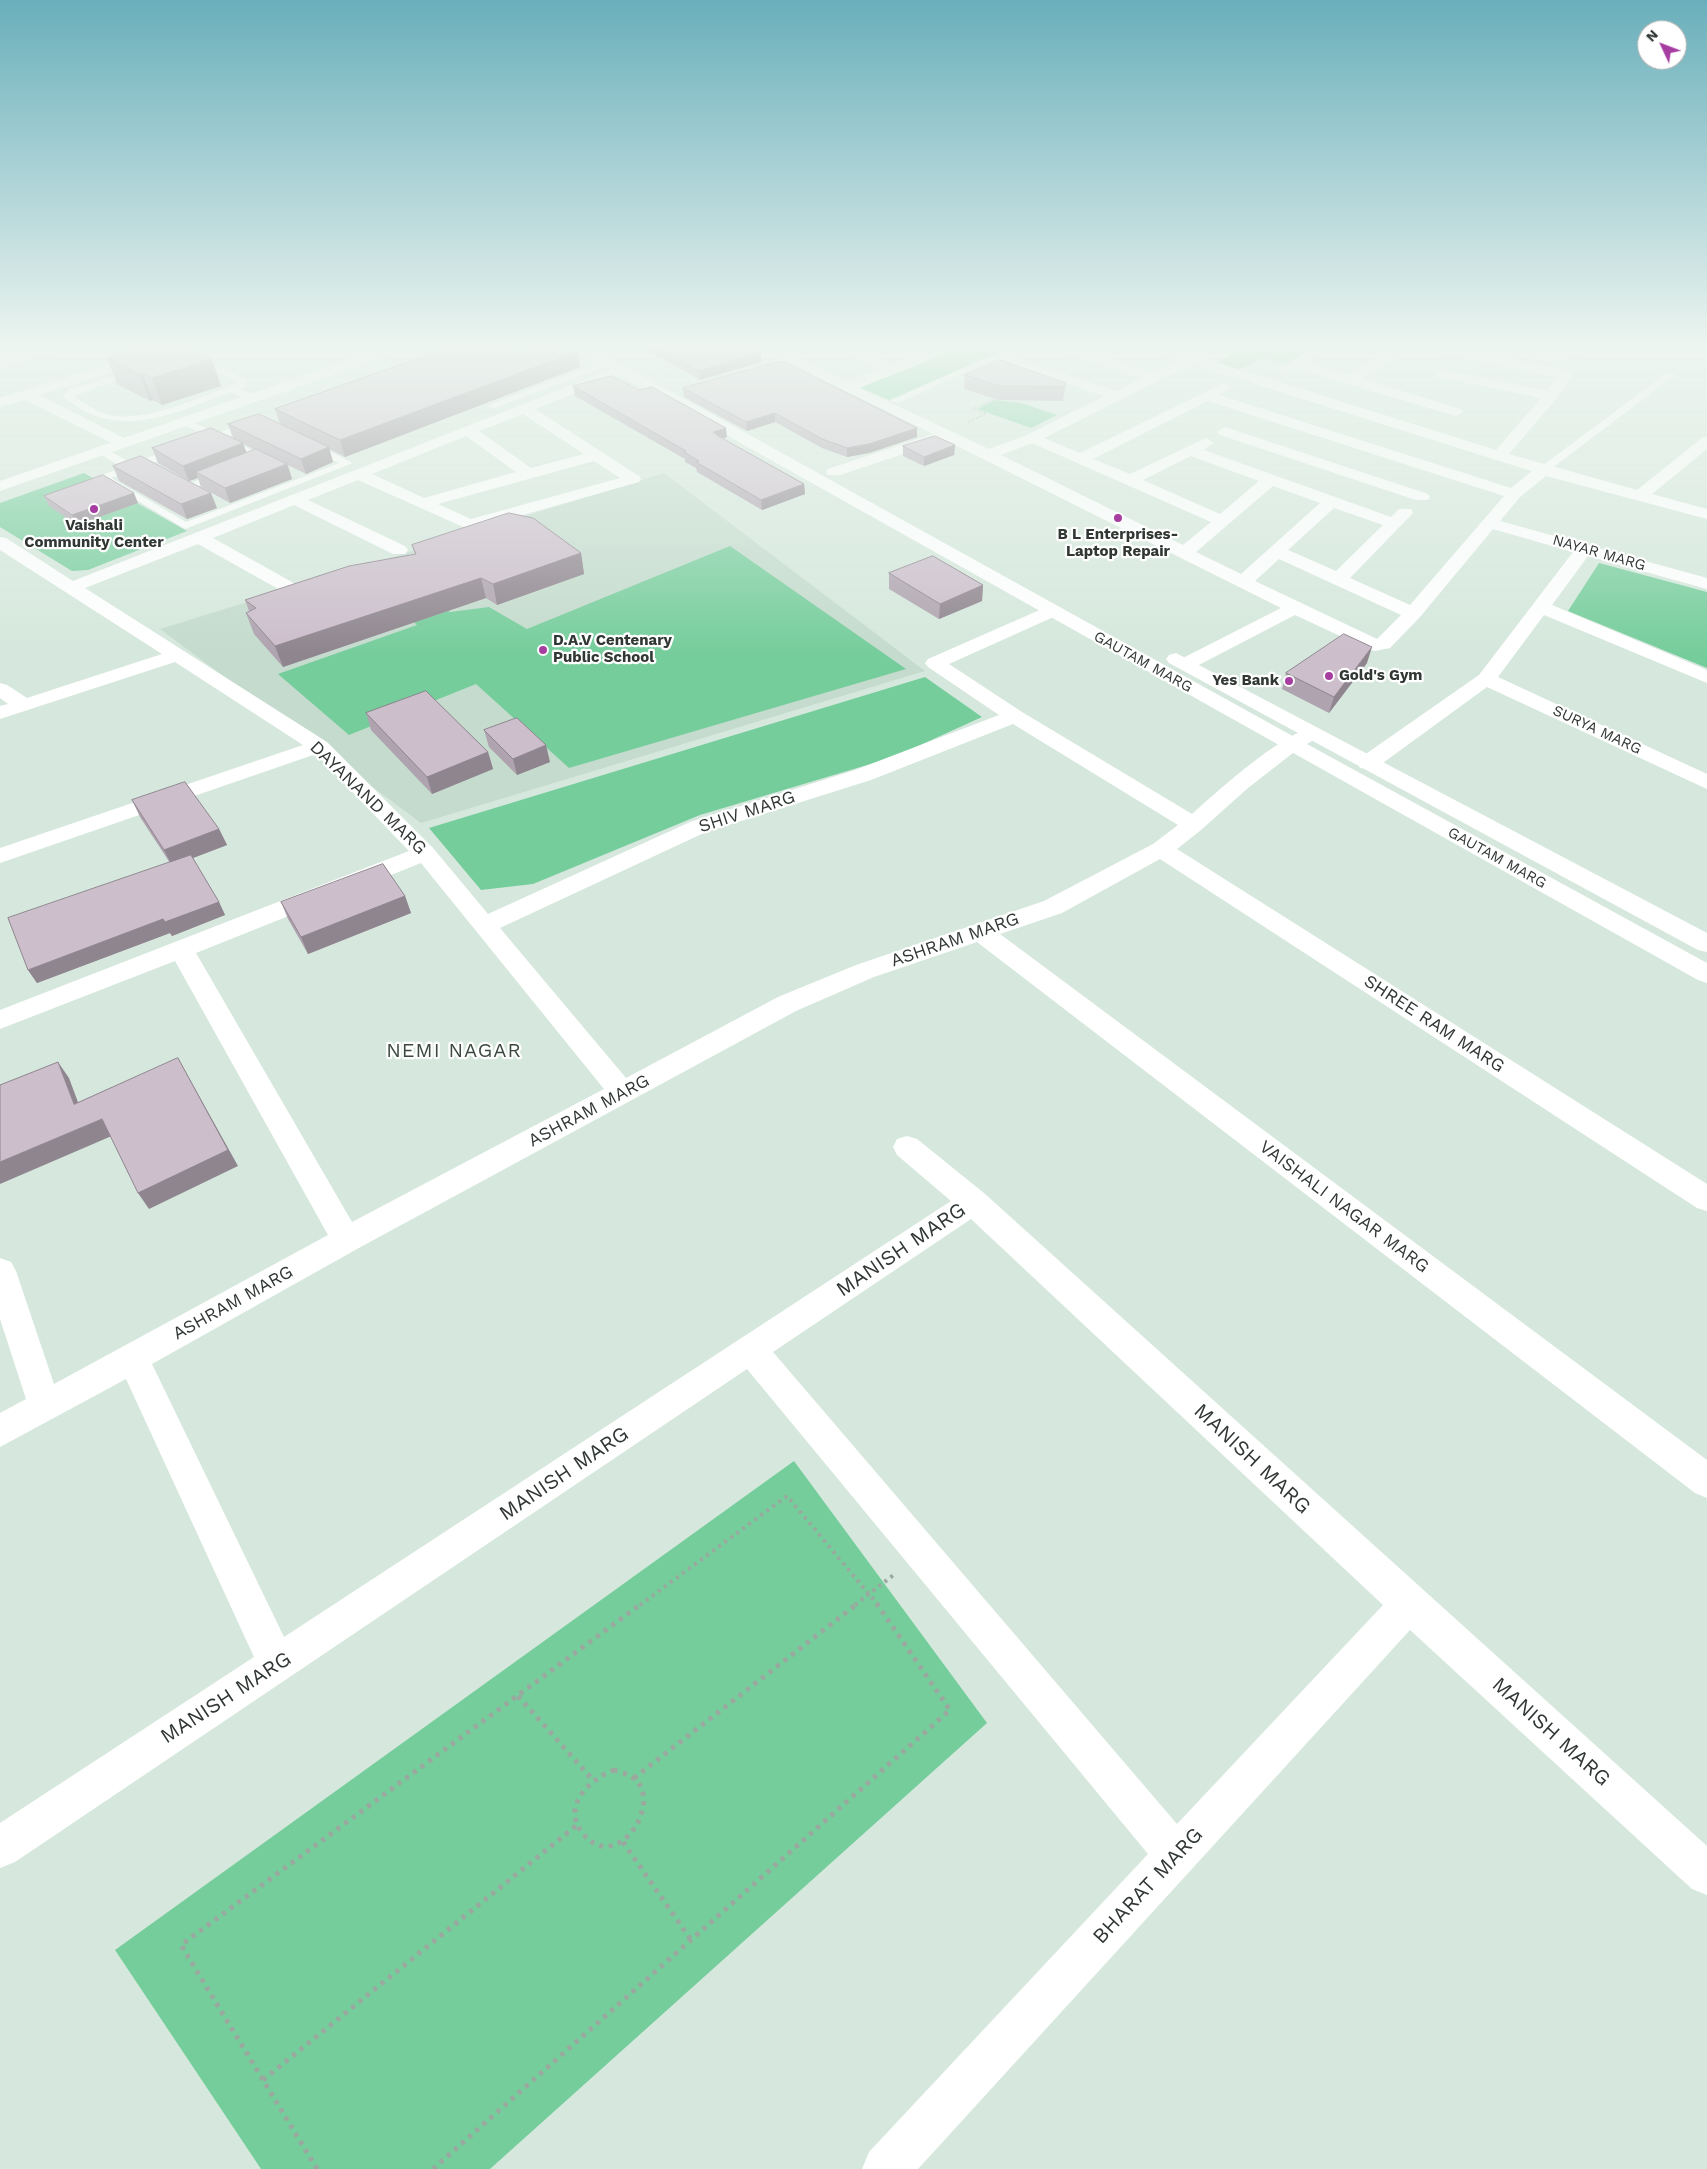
<!DOCTYPE html>
<html>
<head>
<meta charset="utf-8">
<style>
  body { margin:0 }
  #map { position:relative; width:1707px; height:2169px; overflow:hidden; background:#d6e8dd; font-family:"Work Sans",sans-serif }
  canvas { display:block }
  .north { position:absolute; left:1637px; top:20px; width:50px; height:50px; box-sizing:border-box; background:#fff; border:1px solid #adafae; border-radius:50%; rotate:313deg; font-size:14px; font-weight:700; line-height:20px; text-align:center; color:#313834 }
  .north::after { content:''; display:block; margin:auto; width:18px; height:22px; background:#a63ea1; clip-path:polygon(50% 0,100% 100%,50% 72%,0 100%) }
</style>
</head>
<body>
<div id="map">
<canvas width="1707" height="2169"></canvas>
<div class="north">N</div>
</div>
<script>
const c = document.querySelector('canvas').getContext('2d');
c.lineJoin = 'round';
function fill(path, color) {
  c.fillStyle = color;
  c.fill(path, 'evenodd');
}
function trace(path, color, width, dash) {
  c.strokeStyle = color;
  c.lineWidth = width;
  c.lineCap = dash ? 'butt' : 'round';
  c.setLineDash(dash || []);
  c.stroke(path);
}
function drawText(font, color, halo, rows, align = 'center') {
  c.font = font + ' "Work Sans",sans-serif';
  c.lineWidth = 4.5;
  c.setLineDash([]);
  c.textBaseline = 'middle';
  c.strokeStyle = halo;
  c.fillStyle = color;
  for (const [text, x, y, turn = 0] of rows) {
    c.save();
    c.translate(x, y);
    c.rotate((+turn || 0) * Math.PI / 180);
    c.textAlign = isNaN(turn) ? turn : align;
    if (halo) c.strokeText(text, 0, 0);
    c.fillText(text, 0, 0);
    c.restore();
  }
}
fill(new Path2D(`
  M664 473 925 671 421 823 160 629Z`), '#c4dbcd');
fill(new Path2D(`
  M951 349H1007L889 400 859 387Z
  M1243 349H1318L1290 365 1265 358 1237 370 1216 363Z
  M995 400 1021 403 1057 415 1031 428 977 409Z
  M84 473 187 531 88 570 72 571 0 527V503Z
  M730 546 906 669 569 768 476 684 349 735 278 674 417 625 410 618 441 606 450 612 489 607 527 629Z
  M1599 563 1707 592V668L1568 611Z
  M925 677 982 717 894 757 700 815 533 884 481 890 429 828Z
  M794 1461 987 1723 490 2169H261L115 1950Z`), '#76cd9c');
trace(new Path2D(`
  M643 349 669 362
  M662 368 675 364
  M968 422 986 414 973 409 995 399`), '#9aa89f', 2, [1, 2]);
trace(new Path2D(`
  M640 1605 787 1496 878 1605
  M855 1605 896 1573`), '#9aa89f', 4, [3, 4.5]);
trace(new Path2D(`
  M518 1696 592 1779
  M614 1770C619 1772 627 1773 632 1777 667 1801 615 1879 581 1831 562 1805 591 1778 614 1770Z
  M634 1778 857 1604
  M623 1842 691 1940
  M263 2080 577 1825
  M317 2169 181 1945 641 1604
  M433 2169 950 1710 877 1604`), '#9aa89f', 5, [4, 5.5]);
fill(new Path2D(`
  M1006 349H1018L898 403 890 401Z
  M193 354 246 379 245 386 239 389 255 396V400H249L231 392C181 410 129 438 79 408 74 404 68 401 63 397L70 389 140 369V373L73 396C84 402 94 411 106 414 145 425 200 396 237 384L238 382 190 359V355Z
  M606 360 609 361V365L495 408 487 406Z
  M1667 373 1675 375 1547 472H1539V468Z
  M185 419 217 433 249 422H255V426L225 437 276 462 267 464 216 440 198 444V440L208 436 182 424 180 422Z
  M307 443H313L353 463 185 529 98 477 122 467 98 453V449H106L131 463 173 449H181V453L111 478 186 522 339 463 307 447Z
  M222 470 226 471V475L191 489H183L182 487Z`), '#fff');
fill(new Path2D(`
  M36 349H58L56 352 0 368V360Z
  M159 349H181L179 352 39 395 128 440 131 443 128 446H118L25 400 0 407V398Z
  M761 349H779L848 382 880 369 839 349H858L892 365 931 349H951L949 352 859 388 989 449 1027 435 1104 396 994 359 992 356 999 352 1116 391 1141 378 1061 352 1059 349H1080L1153 373 1179 360 1154 352 1152 349H1174L1496 450 1541 398 1438 377 1436 374 1438 371 1443 370 1547 391 1557 377 1438 353 1431 349H1460L1571 371 1573 374 1556 399 1509 454 1637 490 1702 438 1707 436V449L1652 494 1707 509V519L1546 476 1520 497 1500 521 1707 578V589L1588 556 1552 605 1707 670V683L1544 615 1498 677 1707 774V789L1487 687 1376 768 1368 769 1360 768 1357 763 1360 758 1479 675 1573 552 1493 529 1420 617 1390 648 1375 651 1368 649 1295 615 1193 668H1179L1176 664 1179 660 1281 608 945 440 840 475H828L826 472 828 469 933 434ZM1192 364 1493 459 1532 471 1511 488 1219 395 1231 387 1224 383 1080 453 1044 438ZM1208 401 1504 496 1410 605 1350 578 1413 513 1411 509H1399L1391 517 1204 450 1214 443 1206 438 1130 474 1093 459ZM1032 443 1211 522 1183 545 1001 455ZM1191 456 1259 481 1220 514 1143 480ZM1273 486 1320 503 1241 574 1196 552ZM1334 508 1383 525 1336 571 1288 550ZM1279 559 1401 615 1377 639 1255 581Z
  M1311 349H1328L1306 363 1347 375 1393 349H1410L1361 379 1461 409 1463 412 1456 416 1296 369 1285 373 1278 369Z
  M1572 349H1592L1590 352C1577 357 1539 368 1529 355 1538 346 1559 354 1572 349Z
  M620 366 625 367 627 370 625 373 535 409 639 476 641 479 639 482 470 530 358 480 308 500 405 546 408 550 405 554H393L294 505 213 538 292 582 295 586 292 590H280L198 544 85 588 327 742 433 848 488 914 690 822 855 770 999 715 928 667 925 663 928 659 1051 605 1058 607 1060 611 1058 615 949 664 1022 712 1192 814C1214 795 1292 722 1319 729L1322 733 1319 737 1298 749 1248 788 1201 830 1177 849 1707 1184V1211L1697 1208 1160 859 1062 913 1000 934 1707 1460V1498L1695 1493 977 942 874 977 796 1011 357 1249 152 1364 284 1637 951 1201 897 1155 893 1147 897 1139 907 1136 917 1139 984 1193 1707 1846V1895L1692 1889 1410 1630 918 2169H862L869 2152 1148 1854 747 1369 15 1862 0 1868V1823L254 1657 126 1379 0 1447V1413L26 1399 0 1319V1258L11 1262 16 1271 54 1384 328 1235 175 961 0 1029V1010L409 851 316 754 0 863V848L303 745 175 662 0 719V706L8 704 0 698V683L7 685 27 698 162 654 0 550V537L6 538 73 581ZM523 414 584 454 531 468 479 431ZM466 436 516 472 424 498 372 474ZM594 461 620 478 471 519 438 504ZM1013 724 1178 825 1153 844 1044 901 856 965 778 997 626 1078 500 928 706 832 871 780ZM421 863 604 1089 352 1222 196 953ZM971 1219 1383 1605 1177 1824 773 1352Z
  M1225 427 1428 494 1430 497 1428 500H1416L1220 435 1217 432Z`), '#fff');
fill(new Path2D(`
  M380 349H401L399 352 0 491V481Z
  M573 349H591L670 391 1316 749 1707 963V983L1698 980Z
  M1176 653 1707 933V952L1698 950 1169 663 1166 659 1169 655Z`), '#fff');
fill(new Path2D(`
  M646 349H754L761 353V362L700 380Z
  M459 351H578L580 367 345 457 329 449 333 462 306 474 288 465 292 479 230 503 201 487 198 478 189 481 158 463 152 448 233 438 228 424H280L275 409ZM243 444 255 450 247 453Z
  M107 358 221 386 162 405 153 400 150 401 117 384Z
  M965 375 1066 383 1063 401 999 400 964 389Z
  M573 386 727 437 723 439 804 484 805 494 762 510 697 472 696 468 685 462V459L575 396Z
  M683 388 917 437 869 453 847 457 822 448 775 422 747 431 684 397Z
  M955 445 954 455 924 466 903 456V446Z
  M113 466 217 508 187 519 119 481Z
  M44 496 138 503 77 525 49 506Z
  M412 545 581 553 584 574 497 605 486 598 283 667 254 634 246 613 249 611 245 600 415 554Z
  M889 573 983 585 982 601 939 619 889 589Z
  M1367 663 1329 713 1282 689 1286 673Z
  M366 713 488 752 493 769 432 794 371 730Z
  M484 730 550 762 517 775 489 747Z
  M132 800 219 829 227 845 193 858 219 902 225 915 172 936 170 933 37 983 28 970 170 863 140 817Z
  M405 896 411 913 308 954 288 919 281 902Z`), '#afa3af');
fill(new Path2D(`
  M578 351 580 367 345 457 340 440Z
  M761 353V362L700 380 699 371Z
  M212 359 221 386 162 405 152 378Z
  M142 373 153 400 150 401 139 374Z
  M775 413V422L747 431 746 422Z
  M726 428 727 437 713 442V432Z
  M917 428V437L869 453 847 457V448Z
  M243 443 248 458 196 472 198 478 189 481 183 466Z
  M955 445 954 455 924 466V457Z
  M329 447 333 462 306 474 301 459Z
  M287 464 292 479 230 503 225 488Z
  M804 484 805 494 762 510 761 500Z
  M134 493 138 503 77 525 72 515Z
  M211 493 217 508 187 519 181 504Z
  M581 553 584 574 497 605 493 584Z
  M481 578 486 598 283 667 275 646Z
  M983 585 982 601 939 619 940 604Z
  M1372 647 1367 663 1329 713 1334 697Z
  M546 745 550 762 517 775 513 759Z
  M488 752 493 769 432 794 427 777Z
  M219 829 227 845 172 866 164 850Z
  M405 896 411 913 308 954 301 937Z
  M219 902 225 915 172 936 170 933 37 983 28 970 163 919Z
  M178 1058 238 1166 149 1209 138 1193Z
  M58 1062 69 1078 85 1121 74 1104Z
  M102 1119 114 1135 0 1184V1162Z`), '#8f858e');
const building = new Path2D(`
  M136 349H190L212 359 152 378 142 373 139 374 107 358Z
  M445 349H453L459 351 466 349H510L578 351 340 440 275 409Z
  M661 349H754L761 353 699 371Z
  M1000 360 1066 383 1065 387 1000 386 965 375Z
  M777 362H785L917 428 869 444 847 448 822 439 775 413 746 422 683 388Z
  M612 376 639 390 652 387 726 428 713 432 720 437 804 484 761 500 696 462 699 461 684 452 686 451 573 386Z
  M259 414 329 447 301 459 228 424Z
  M211 428 243 443 183 466 152 448Z
  M935 436 955 445 924 457 903 446Z
  M256 449 287 464 225 488 196 472Z
  M141 456 211 493 181 504 113 466Z
  M103 475 134 493 72 515 44 496Z
  M509 513 533 518 581 553 493 584 481 578 275 646 246 613 256 608 245 600 349 566 416 554 412 545Z
  M933 556 983 585 940 604 889 573Z
  M1344 634 1372 647 1334 697 1286 673Z
  M426 691 488 752 427 777 366 713Z
  M517 718 546 745 513 759 484 730Z
  M185 782 219 829 164 850 132 800Z
  M191 855 219 902 165 922 163 919 28 970 8 918Z
  M383 864 405 896 301 937 281 902Z
  M178 1058 228 1150 138 1193 102 1119 0 1162V1085L58 1062 74 1104Z`);
fill(building, '#ccbecb');
trace(building, '#8f858e', 1);
const sky = c.createLinearGradient(0, 0, 0, 653);
sky.addColorStop(0, '#69afbb');
sky.addColorStop(0.53, '#edf5f0');
sky.addColorStop(1, '#edf5f000');
c.fillStyle = sky;
c.fillRect(0, 0, 1707, 653);
for (const [x, y, r, color] of [
  [94,509,5,"#a63ea1"],
  [1118,518,5,"#a63ea1"],
  [543,650,5,"#a63ea1"],
  [1329,676,5,"#a63ea1"],
  [1289,681,5,"#a63ea1"]
]) {
  const dot = new Path2D();
  dot.arc(x, y, r, 0, 2 * Math.PI);
  c.fillStyle = color;
  c.fill(dot);
  trace(dot, '#fff', 2);
}
drawText('bold 15px', '#313834', '#fff', [
  ["Vaishali",94,526],
  ["Community Center",94,543],
  ["B L Enterprises-",1118,535],
  ["Laptop Repair",1118,552],
  ["D.A.V Centenary",553,641,"left"],
  ["Public School",553,658,"left"],
  ["Gold's Gym",1339,676,"left"],
  ["Yes Bank",1279,681,"right"]
]);
drawText('15px', '#313834', '#fff', [
  ["NAYAR MARG",1599,553,16],
  ["GAUTAM MARG",1143,662,29],
  ["SURYA MARG",1597,730,25],
  ["GAUTAM MARG",1497,858,29]
]);
drawText('18px', '#313834', '#fff', [
  ["DAYANAND MARG",368,798,44],
  ["SHIV MARG",747,812,-18],
  ["ASHRAM MARG",955,940,-19],
  ["SHREE RAM MARG",1434,1024,33],
  ["ASHRAM MARG",589,1111,-28],
  ["VAISHALI NAGAR MARG",1344,1207,37],
  ["ASHRAM MARG",233,1303,-29]
]);
c.letterSpacing = '1px';
drawText('20px', '#3b4940', '#fff', [
  ["NEMI NAGAR",454,1051]
]);
c.letterSpacing = '0px';
drawText('21px', '#313834', '#fff', [
  ["MANISH MARG",901,1250,-34],
  ["MANISH MARG",1252,1459,43],
  ["MANISH MARG",564,1474,-34],
  ["MANISH MARG",226,1698,-33],
  ["MANISH MARG",1551,1732,42],
  ["BHARAT MARG",1148,1886,-47]
]);
</script>
</body>
</html>
